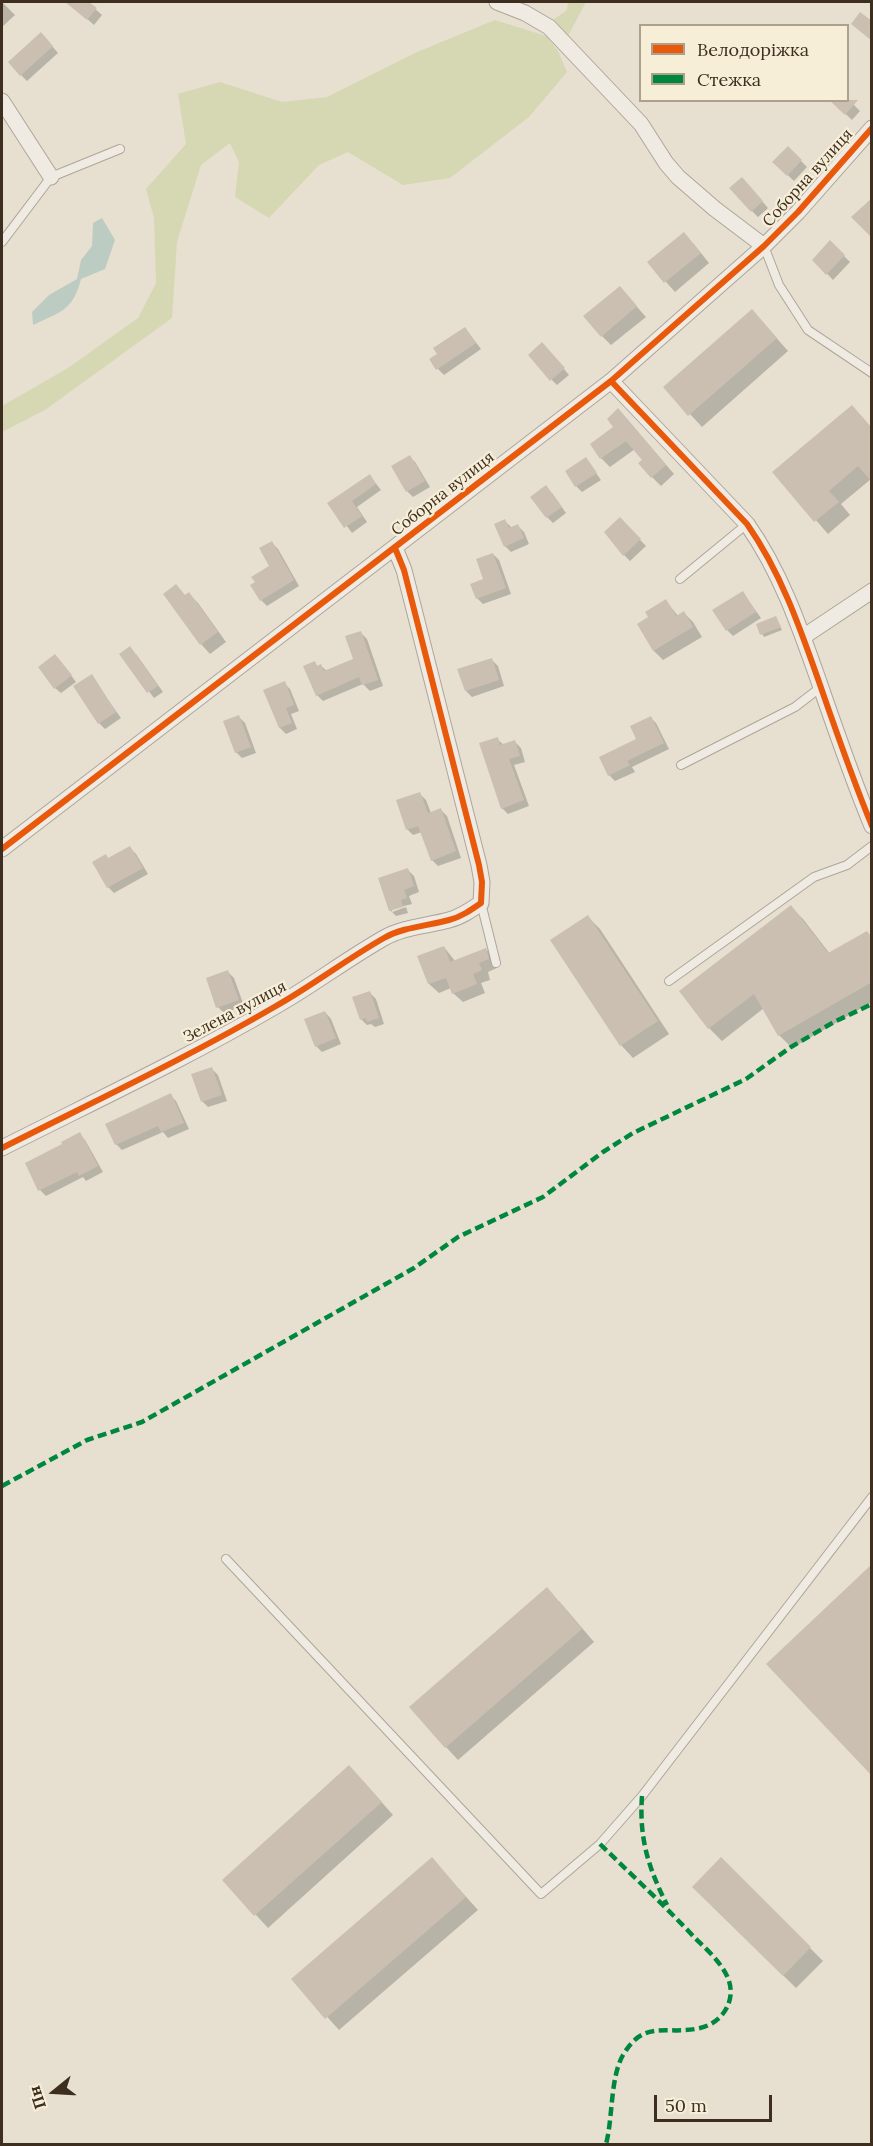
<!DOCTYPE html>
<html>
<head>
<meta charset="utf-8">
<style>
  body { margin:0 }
  #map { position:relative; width:873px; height:2146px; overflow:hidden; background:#e7e0d1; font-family:Lora,serif }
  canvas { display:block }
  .frame { position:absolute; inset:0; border:3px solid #3d2e20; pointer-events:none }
  .legend { position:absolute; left:639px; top:24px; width:210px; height:78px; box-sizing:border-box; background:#f7eed8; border:2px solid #ada18e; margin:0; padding:8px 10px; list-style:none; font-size:18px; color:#3d2e20 }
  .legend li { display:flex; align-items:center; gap:12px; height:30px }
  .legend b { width:30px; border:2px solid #ada18e }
  .north { position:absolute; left:24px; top:2062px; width:60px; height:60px; -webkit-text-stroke:4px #f7eed8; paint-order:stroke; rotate:252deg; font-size:16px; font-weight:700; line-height:24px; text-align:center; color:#3d2e20 }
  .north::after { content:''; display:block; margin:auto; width:21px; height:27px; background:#3d2e20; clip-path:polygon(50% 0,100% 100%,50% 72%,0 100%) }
  .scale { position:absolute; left:654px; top:2095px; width:118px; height:27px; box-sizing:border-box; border:3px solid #3d2e20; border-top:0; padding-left:8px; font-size:18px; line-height:21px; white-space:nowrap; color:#3d2e20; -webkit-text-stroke:4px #f7eed8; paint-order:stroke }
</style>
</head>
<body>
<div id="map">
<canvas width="873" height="2146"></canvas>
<div class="frame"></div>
<ul class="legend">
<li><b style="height:8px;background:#e8590c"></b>Велодоріжка</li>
<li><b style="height:8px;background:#00873e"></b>Стежка</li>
</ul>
<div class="north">Пн</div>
<div class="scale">50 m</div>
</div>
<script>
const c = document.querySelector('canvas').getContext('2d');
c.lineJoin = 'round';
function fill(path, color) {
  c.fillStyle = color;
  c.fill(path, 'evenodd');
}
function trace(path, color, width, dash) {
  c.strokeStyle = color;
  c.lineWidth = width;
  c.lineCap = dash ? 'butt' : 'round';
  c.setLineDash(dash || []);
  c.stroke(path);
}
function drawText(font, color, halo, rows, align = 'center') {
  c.font = font + ' Lora,serif';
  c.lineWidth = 4.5;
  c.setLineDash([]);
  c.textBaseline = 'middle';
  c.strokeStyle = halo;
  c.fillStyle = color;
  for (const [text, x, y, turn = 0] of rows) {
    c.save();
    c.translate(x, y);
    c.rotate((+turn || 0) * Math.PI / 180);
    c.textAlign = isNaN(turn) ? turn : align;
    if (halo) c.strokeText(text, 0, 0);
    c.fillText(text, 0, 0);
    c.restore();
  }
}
fill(new Path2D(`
  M568 2H586L568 36 553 20 567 10Z
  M495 20 546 36 558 51 567 72 529 117 450 178 403 185 348 152 319 165 269 218 235 197 239 162 230 143 201 165 177 242 172 318 45 410 2 432V406L68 368 138 318 156 283 154 218 146 189 186 144 178 94 220 82 282 102 327 97 417 52Z`), '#d6d7b3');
fill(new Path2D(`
  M102 218 115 240 105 269 81 279C73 311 60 312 33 325L32 312 49 295 77 279 81 260 92 246 93 223Z`), '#bcccc2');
fill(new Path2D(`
  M2 2 15 15 2 27Z
  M68 2H87L102 15 94 25Z
  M47 40 58 53 27 81 21 75Z
  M848 99 860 111 852 120 831 100H848Z
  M788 148 807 167 794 181 774 162Z
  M748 185 768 208 758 217 752 211Z
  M693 243 709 263 675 292 649 263Z
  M831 243 850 262 833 280 814 260Z
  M620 288 646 317 611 345 602 336Z
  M764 324 788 351 702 427 665 387Z
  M465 328 481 349 444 375 438 369 439 354Z
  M548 350 569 375 557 385 552 380Z
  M627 419 674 474 661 486 652 477 644 460 635 449 610 467 601 458Z
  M864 419 871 479 841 504 850 515 828 534 774 472Z
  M409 456 415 462 430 487 413 497 407 491Z
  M586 459 601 480 582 492 576 486Z
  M370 476 381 490 357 507 367 522 352 533 330 503Z
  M552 493 566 513 553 523 547 517Z
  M620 519 646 546 630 561 624 555Z
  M505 521 511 527 518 526 524 532 529 544 511 552 505 546Z
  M272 543 278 549 299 586 267 606 261 600 271 566Z
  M493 554 499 560 511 594 483 604 477 598 485 580Z
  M743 593 761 618 733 636 727 630Z
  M189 594 198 603 226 642 210 654 201 644 186 596Z
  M666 601 678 616 684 613 693 622 702 637 663 660 654 651 639 625 650 618Z
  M776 618 782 630 764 637 757 625Z
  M361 633 367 639 383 686 370 691 363 684 323 701 317 695 315 663 318 667 321 666 327 671 355 660Z
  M121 654H136L163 692 154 698Z
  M492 660 498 666 504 686 472 697 466 691Z
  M61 662 76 682 61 693 55 688Z
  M91 676 121 718 105 729 99 723Z
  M284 683 290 689 299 711 291 714 297 729 286 734 280 728Z
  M239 717 245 723 256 753 242 758 236 752Z
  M650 717 656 723 669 749 632 767 635 772 615 781 609 775 638 740Z
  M497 739 504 745 515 742 521 748 525 762 514 765 529 806 508 814 502 808Z
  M420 794 426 800 431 813 441 810 447 816 461 858 438 866 432 860 422 832 413 835 407 829Z
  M130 848 136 854 148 874 114 893 108 887 106 856 109 859Z
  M408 870 414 876 419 892 409 896 412 904 392 909V912L390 910Z
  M406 907 408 913 396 916 392 912Z
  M791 907 803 919 830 954 867 932 872 937V1002L792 1048 779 1035 764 1008 722 1041 709 1028 681 992Z
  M588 917 600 929 669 1034 633 1058 621 1045Z
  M444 947 455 961 486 949 495 959 497 968 488 972 490 980 481 983 485 993 463 1002 453 993 451 988 439 993 429 984 419 957Z
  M228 972 234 978 244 1006 224 1013 218 1007Z
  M370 993 376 999 384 1024 375 1027 371 1024 367 1025 361 1019Z
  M325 1012 331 1019 341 1044 322 1052 316 1046Z
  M212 1069 218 1075 227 1101 208 1107 202 1101Z
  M170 1095 176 1101 189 1129 168 1138 163 1132 122 1150 116 1144Z
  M79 1134 85 1140 103 1172 86 1181 83 1177 46 1196 40 1190Z
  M559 1601 594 1642 458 1760 446 1747Z
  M362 1780 393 1815 268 1928 224 1880Z
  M432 1859 478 1910 339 2030 293 1979Z
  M721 1859 823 1961 796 1988 694 1887Z`), '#0003');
fill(new Path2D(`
  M65 2H89L97 8 87 20Z
  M860 12 872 21V41L851 24Z
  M41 32 53 46 20 76 8 62Z
  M829 100H858L845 115Z
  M788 146 802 160 787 176 772 162Z
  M742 177 763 201 751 212 729 188Z
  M872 198V238L851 217Z
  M684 232 701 253 664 283 647 262Z
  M830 240 845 255 826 275 812 260Z
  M620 286 637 306 601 337 583 316Z
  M752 309 777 338 688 416 663 387Z
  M465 327 476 343 436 370 429 359 437 354 433 348Z
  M542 342 565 368 550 381 528 355Z
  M852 405 872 428V482L858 466 829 491 839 502 814 522 772 472Z
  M618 408 666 465 651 478 638 463 642 460 626 441 600 459 590 444 613 427 607 419Z
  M410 455 425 481 406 492 391 466Z
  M586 457 597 473 575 487 565 471Z
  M370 474 376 484 352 501 362 516 344 528 327 503Z
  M546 485 562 507 546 518 530 497Z
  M620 517 641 539 623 556 604 532Z
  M505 519 509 528 518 524 524 538 504 547 494 524Z
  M272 541 294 580 260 601 250 585 255 582 251 577 269 566 259 548Z
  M493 553 506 588 476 599 470 584 483 579 476 559Z
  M176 584 185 595 189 592 218 632 200 645 163 594Z
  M743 591 756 612 726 631 712 610Z
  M666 599 676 616 684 611 693 627 653 651 637 624 648 617 645 612Z
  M776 616 781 627 760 635 756 624Z
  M361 631 378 680 362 685 359 677 316 696 303 666 315 661 317 666 321 664 324 671 353 659 345 636Z
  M130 646 158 686 147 693 119 654Z
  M55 654 72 675 54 689 38 667Z
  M492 658 499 680 465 691 457 669Z
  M92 674 116 712 98 724 73 686Z
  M285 681 294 705 286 708 292 723 279 728 263 690Z
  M239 715 251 747 235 753 223 721Z
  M651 716 664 743 627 761 630 765 608 776 599 757 636 739 630 726Z
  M498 737 500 745 515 740 520 756 509 759 524 800 501 809 479 743Z
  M420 792 428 813 441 808 456 851 431 861 418 826 406 830 396 800Z
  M130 846 143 868 107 888 92 862 106 854 108 858Z
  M408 868 414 886 404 890 407 898 401 900 403 907 389 911 378 878Z
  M791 905 828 953 867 931 872 938V982L778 1036 754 994 708 1029 679 991Z
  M588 915 658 1021 620 1046 550 940Z
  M444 946 450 962 486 948 489 959 479 963 482 970 473 974 477 984 452 994 446 978 428 984 417 956Z
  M228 970 239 1000 216 1008 206 978Z
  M370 991 379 1018 367 1022 366 1018 360 1020 352 997Z
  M325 1011 336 1038 315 1047 304 1019Z
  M212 1067 222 1095 201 1102 191 1074Z
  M171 1093 184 1123 161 1132 158 1126 115 1145 105 1124Z
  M80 1132 98 1166 79 1176 77 1172 38 1191 25 1163 62 1144 61 1142Z
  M872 1564V1776L766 1664Z
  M547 1587 582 1629 445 1748 409 1707Z
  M349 1765 382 1802 254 1916 222 1880Z
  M432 1857 466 1897 325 2019 291 1979Z
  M721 1857 811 1947 783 1976 692 1887Z`), '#cbbfb2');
const service = new Path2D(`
  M2 242 51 177 120 149
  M764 246 779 285 808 330 872 373
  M680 579 747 524
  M681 765 795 707 821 687
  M481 903 496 963
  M669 981 814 877 847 865 872 846
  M226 1559 541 1894 600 1844 642 1796 872 1497`);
const minor = new Path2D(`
  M497 2 525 13 549 27 641 124 666 163 678 177 715 209 764 246
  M2 101 51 177
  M611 381 747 524C780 571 799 625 818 679 835 728 852 778 872 826
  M803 637 872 591
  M2 849 611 381 764 246 798 212 872 128
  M2 1148C93 1102 187 1058 276 1006 313 985 347 959 384 938 403 927 427 926 449 920 461 917 471 910 481 903L482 882 479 865 404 570 395 548`);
trace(service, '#ada599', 10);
trace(minor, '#ada599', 17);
trace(service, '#efebe3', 8);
trace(minor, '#efebe3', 15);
trace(new Path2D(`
  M2 1486 87 1440 142 1422 414 1268 458 1237 543 1197 603 1152 633 1133 746 1079 791 1047 834 1022 872 1004
  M642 1796C639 1838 648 1867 667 1905
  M600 1844C632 1875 664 1905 695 1938 706 1949 720 1961 727 1976 738 1999 723 2023 700 2028 666 2036 645 2018 623 2055 610 2078 613 2118 606 2144`), '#00873e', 4.5, [9, 4.5]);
trace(new Path2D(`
  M611 381 747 524C780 571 799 625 818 679 835 728 852 778 872 826
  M2 849 611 381 764 246 798 212 872 128
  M2 1148C93 1102 187 1058 276 1006 313 985 347 959 384 938 403 927 427 926 449 920 461 917 471 910 481 903L482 882 479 865 404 570 395 548`), '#e8590c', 6);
drawText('16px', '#3d2e20', '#f7eed8', [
  ["Соборна вулиця",808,178,-48],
  ["Соборна вулиця",443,494,-38],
  ["Зелена вулиця",235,1012,-28]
]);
</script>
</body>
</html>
